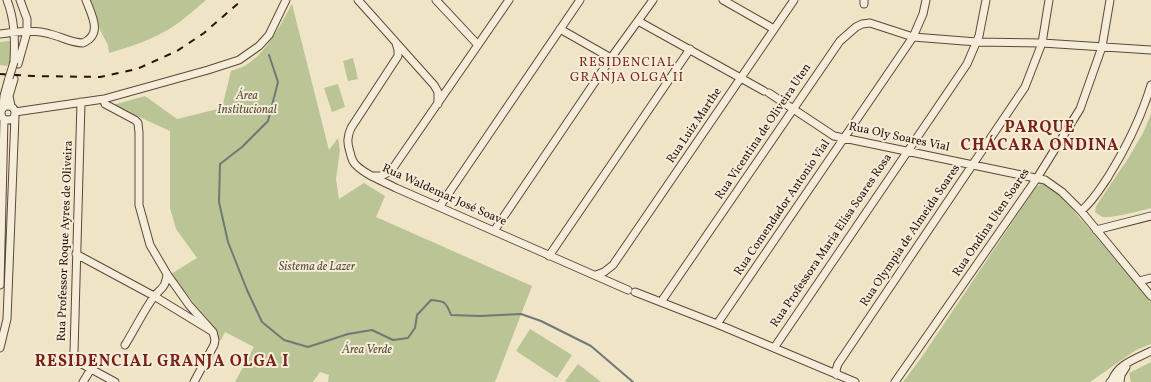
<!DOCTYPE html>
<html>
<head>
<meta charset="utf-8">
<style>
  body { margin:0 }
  canvas { display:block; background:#f0e4c6 }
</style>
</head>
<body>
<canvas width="1151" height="382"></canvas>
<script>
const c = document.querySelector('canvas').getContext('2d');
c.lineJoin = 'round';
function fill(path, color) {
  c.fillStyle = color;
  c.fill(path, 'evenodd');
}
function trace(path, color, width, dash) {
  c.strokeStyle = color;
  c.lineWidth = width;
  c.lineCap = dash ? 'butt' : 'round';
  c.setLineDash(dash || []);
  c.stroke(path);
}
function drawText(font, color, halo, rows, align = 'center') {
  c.font = font + ' Vollkorn,serif';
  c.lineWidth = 4;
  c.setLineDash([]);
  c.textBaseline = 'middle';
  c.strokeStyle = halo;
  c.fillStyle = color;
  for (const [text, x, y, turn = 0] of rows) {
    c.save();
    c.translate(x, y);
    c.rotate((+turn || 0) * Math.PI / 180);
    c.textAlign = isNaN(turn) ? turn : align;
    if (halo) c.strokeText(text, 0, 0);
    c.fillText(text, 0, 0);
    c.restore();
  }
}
fill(new Path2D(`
  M89 0H206C192 12 178 25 162 33 145 42 127 48 109 53L108 45 101 32Z
  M292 4 329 150 338 138 340 150 336 179 339 199 364 183 385 196 376 217 532 286 495 382H328L329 375 320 372 313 382H235L254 347 225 332 221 340H218L214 326 194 303 171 274 197 258 176 229 170 208V131L113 105 145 96 177 119 222 108 231 71C237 69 244 67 249 63 269 49 280 25 292 4Z
  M10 41 12 60 7 66 0 65V42Z
  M353 58 358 79 348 81 343 61Z
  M338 84 345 107 332 112 324 88Z
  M1151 114V208C1140 211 1114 218 1103 217 1100 216 1098 214 1095 212L1096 206 1129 157 1144 131Z
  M1041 184C1049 184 1055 190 1061 196L1151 301V344L1136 350 1090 382H903L921 358 1036 187Z
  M530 329 572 355 557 378 516 351Z
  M1151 362V382H1131L1129 373Z
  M578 364 601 382H567L565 381Z`), '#bac495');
trace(new Path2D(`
  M269 55 278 82 268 121 242 147 220 164 219 202 228 242 247 290 262 322 284 340 308 347 348 334 372 330 393 340 408 338 415 328 417 315 431 300C445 301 446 302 451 315L480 316 521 314 541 321 591 346 633 382`), '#6f7975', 2);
const minor = new Path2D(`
  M7 0C15 21 15 40 14 62
  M358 0 434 85 438 92V104
  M436 0 478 45
  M723 0 774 29
  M864 4V0
  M638 21 764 91
  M560 29 611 58
  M0 34C16 32 34 29 50 34 62 37 71 43 83 43 103 34 92 16 86 0
  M396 43 398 50V56L351 128C347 137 347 143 350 152 351 156 352 161 355 164 365 175 383 181 396 188L628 290
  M18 64 27 32V19L20 0
  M769 93 834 136 1045 180 1062 192 1081 211 1151 296
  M104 99 105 104 135 120 138 123 139 133V205L150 245 167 274 189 305 213 332
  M81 102 74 352 76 359 80 363 115 382
  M11 106 9 96 14 79
  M1 113a7 7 0 1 1 14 0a7 7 0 1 1-14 0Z
  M3 108 4 96 9 78
  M15 112 104 99 208 70 239 60 259 46 269 35 286 0
  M374 176H381L391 171 509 0
  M440 206 580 0
  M1081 211C1093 201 1100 189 1108 177 1126 148 1141 118 1151 85
  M1096 230 1151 216
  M494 231 611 58 653 0
  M76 254 154 296 213 332 215 340 214 345 194 382
  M549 256 690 49
  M596 275 604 272 613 265 794 0
  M1139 281 1151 278
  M0 285 4 119
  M635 292 717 324 855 382
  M661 302 840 41 856 27 862 24 870 23 913 37 977 42 1042 43 1151 50
  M717 324 913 37 923 14 926 0
  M125 345C135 329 143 312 153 298 161 287 165 290 167 274
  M0 348 7 319 15 116
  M774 348 967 64 979 36 986 0
  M837 375 836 370 838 364 1025 87 1042 43 1049 0
  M1112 380C1119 363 1136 359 1151 351
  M83 382 91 369
  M895 382 1037 178 1080 109 1102 47 1110 0
  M1110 382 1114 379 1120 382 1121 375 1126 367`);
trace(minor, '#5c4838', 9);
trace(minor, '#f5edda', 7);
trace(new Path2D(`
  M0 74 33 76 100 77 137 69 177 51 204 33 242 0`), '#2a1408', 2, [7, 7]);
const minorBridge = new Path2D(`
  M9 78 14 62`);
trace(minorBridge, '#5c4838', 9, []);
trace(minorBridge, '#f5edda', 7);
drawText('italic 12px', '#5c5239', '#f5edda', [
  ["Área",247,97],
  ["Institucional",247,111],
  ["Sistema de Lazer",317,268],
  ["Área Verde",367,351]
]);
drawText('12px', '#2a1408', '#f5edda', [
  ["Rua Luiz Marthe",695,126,-56],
  ["Rua Vicentina de Oliveira Uten",764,132,-56],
  ["Rua Oly Soares Vial",899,138,12],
  ["Rua Waldemar José Soave",444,196,24],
  ["Rua Comendador Antonio Vial",783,208,-56],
  ["Rua Ondina Uten Soares",992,223,-56],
  ["Rua Olympia de Almeida Soares",911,236,-56],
  ["Rua Professor Roque Ayres de Oliveira",66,241,-88],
  ["Rua Professora Maria Elisa Soares Rosa",832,241,-56]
]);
c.letterSpacing = '1px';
drawText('13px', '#7a1f14', '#f5edda', [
  ["RESIDENCIAL",627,64],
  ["GRANJA OLGA II",627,79]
]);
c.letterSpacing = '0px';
c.letterSpacing = '1px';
drawText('bold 16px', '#7a1f14', '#f5edda', [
  ["PARQUE",1040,129],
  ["CHÁCARA ONDINA",1040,147],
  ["RESIDENCIAL GRANJA OLGA I",162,363]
]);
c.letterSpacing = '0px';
</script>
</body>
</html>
